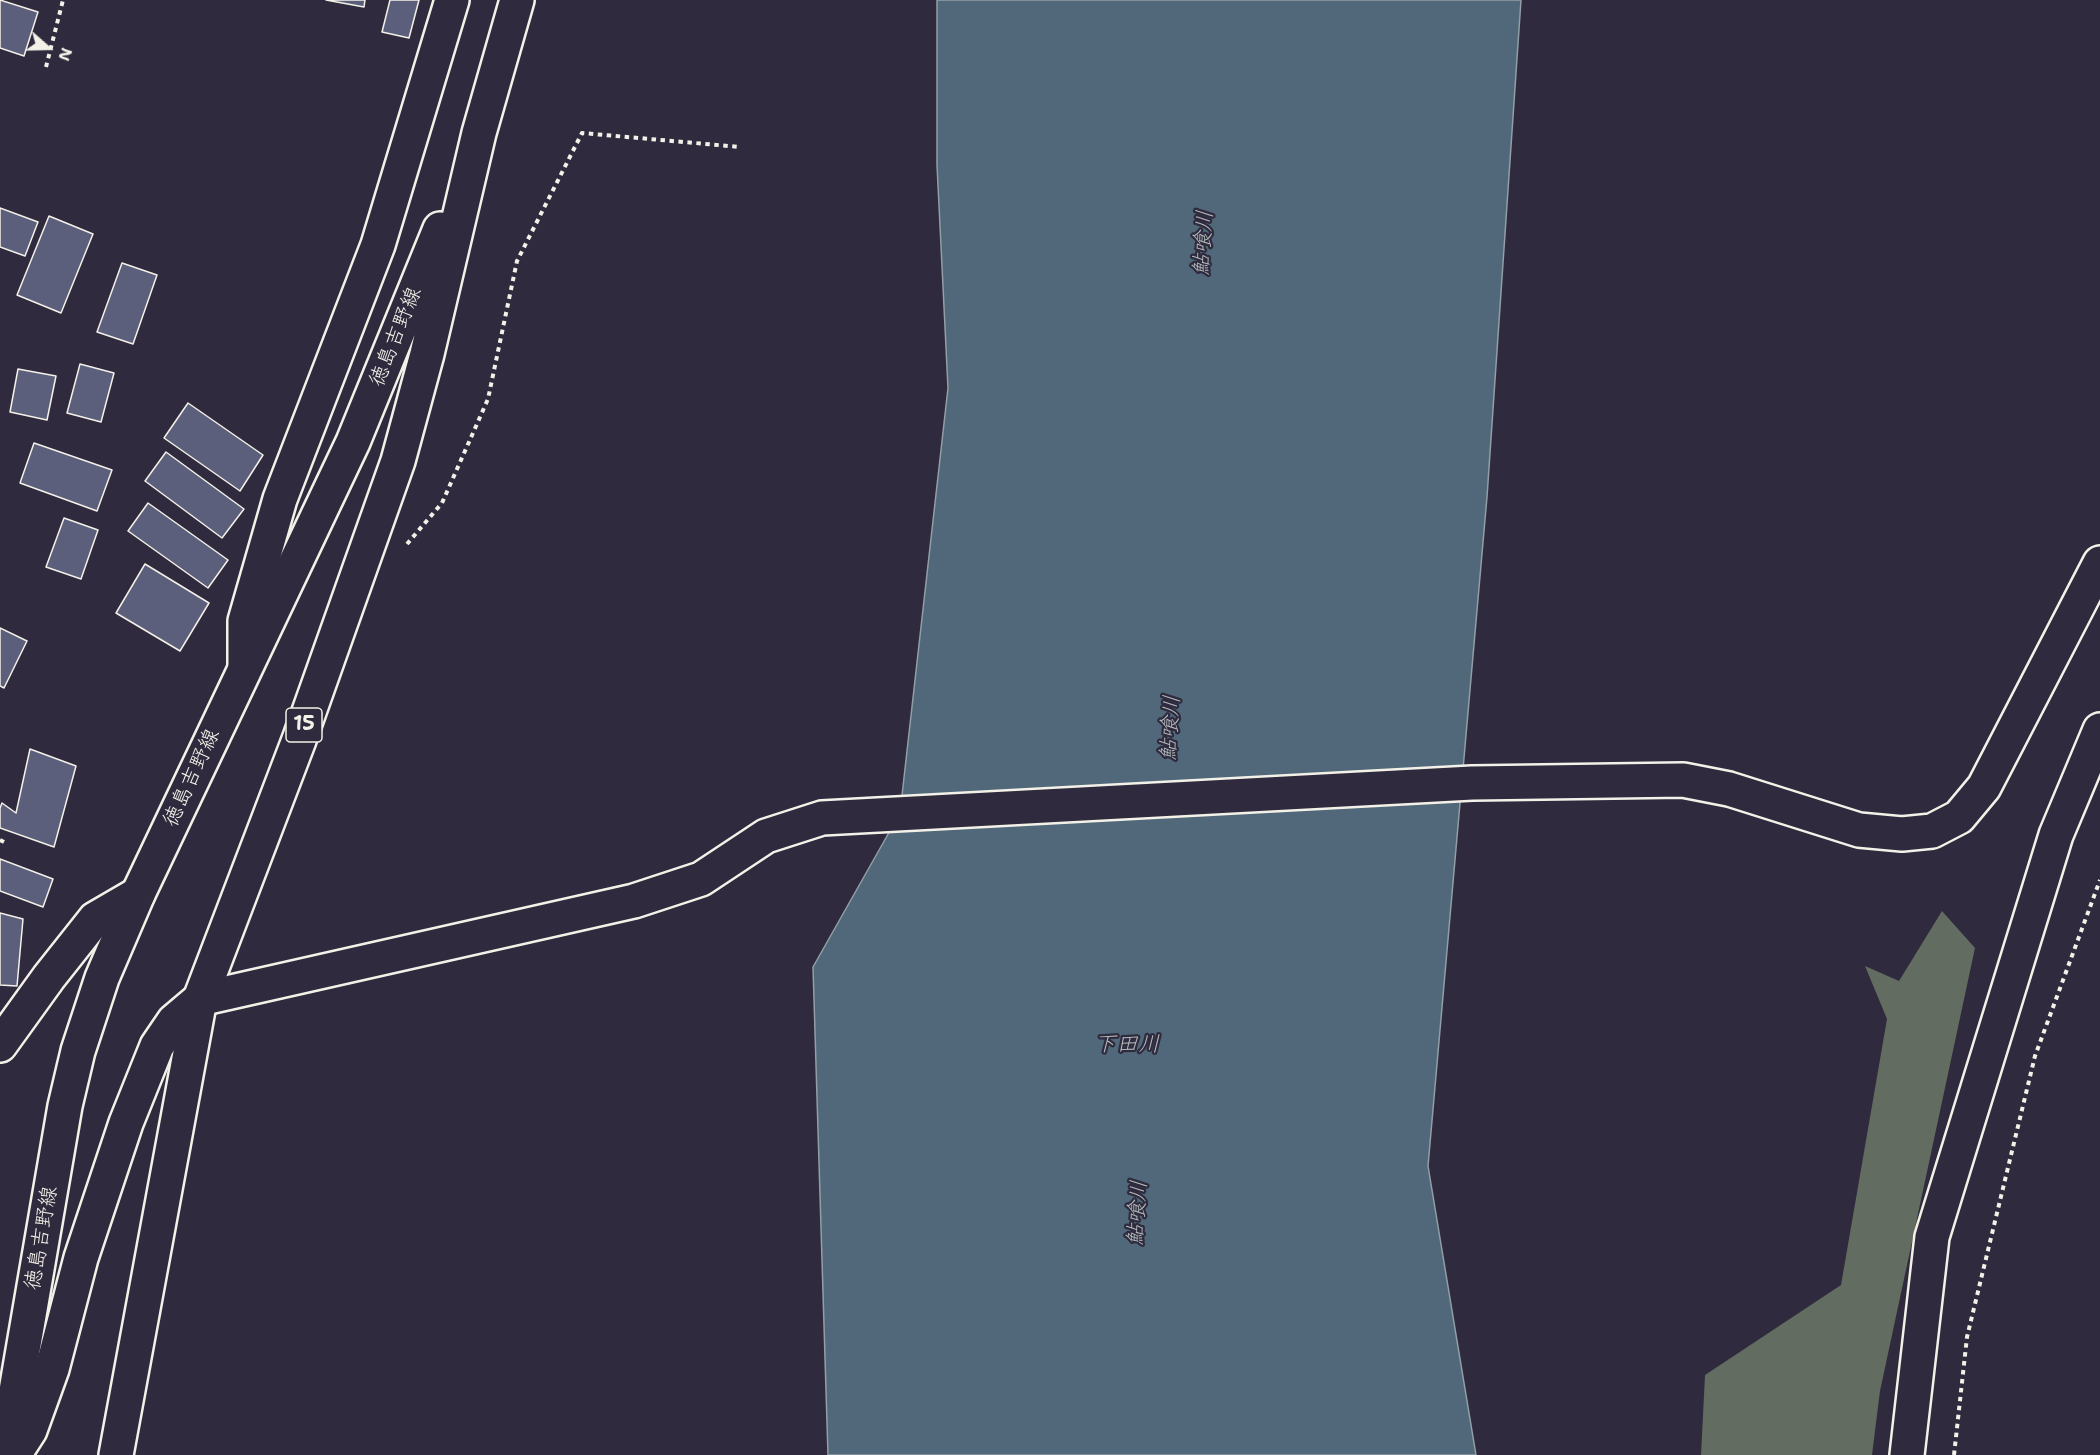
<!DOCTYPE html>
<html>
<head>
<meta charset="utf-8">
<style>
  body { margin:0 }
  #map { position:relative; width:2100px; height:1455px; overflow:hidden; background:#2f2a3d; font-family:"Shantell Sans",sans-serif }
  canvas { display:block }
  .north { position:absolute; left:18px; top:18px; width:60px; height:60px; -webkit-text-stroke:4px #2f2a3d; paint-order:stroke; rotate:110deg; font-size:16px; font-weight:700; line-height:24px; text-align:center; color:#f4f1e8 }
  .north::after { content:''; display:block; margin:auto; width:21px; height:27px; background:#f4f1e8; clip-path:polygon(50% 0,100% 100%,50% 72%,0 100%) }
</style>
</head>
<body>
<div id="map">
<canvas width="2100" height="1455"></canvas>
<div class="north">N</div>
</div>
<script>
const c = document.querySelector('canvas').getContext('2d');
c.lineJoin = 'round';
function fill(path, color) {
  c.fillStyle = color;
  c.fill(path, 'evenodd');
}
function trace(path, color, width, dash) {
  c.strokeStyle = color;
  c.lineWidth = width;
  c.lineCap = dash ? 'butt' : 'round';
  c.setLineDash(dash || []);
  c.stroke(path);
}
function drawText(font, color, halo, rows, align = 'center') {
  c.font = font + ' "Shantell Sans","Klee One",sans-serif';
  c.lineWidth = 4.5;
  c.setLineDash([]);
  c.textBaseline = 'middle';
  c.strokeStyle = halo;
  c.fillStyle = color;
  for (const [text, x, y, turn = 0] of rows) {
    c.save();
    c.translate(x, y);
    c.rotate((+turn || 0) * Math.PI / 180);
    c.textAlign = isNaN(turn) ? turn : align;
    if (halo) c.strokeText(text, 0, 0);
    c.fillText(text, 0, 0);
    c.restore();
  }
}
fill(new Path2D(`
  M1942 911 1975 948 1880 1391 1872 1455H1701L1705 1375 1841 1285 1887 1019 1865 966 1899 981Z`), '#626c60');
const water = new Path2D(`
  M937 0H1521L1487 497 1428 1166 1476 1455H828L813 967 900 813 948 388 937 165Z`);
fill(water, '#50687a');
trace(water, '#929fa6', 1.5);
const building = new Path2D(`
  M0 0 38 12 24 56 0 48Z
  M326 0H365L364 7Z
  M390 0H419L409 38 382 32Z
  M0 208 38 222 25 256 0 247Z
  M49 216 93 234 61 313 17 295Z
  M122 263 157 275 133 344 97 332Z
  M80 364 114 373 101 422 67 413Z
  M18 369 56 376 47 420 10 412Z
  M188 403 263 455 240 491 164 438Z
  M34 443 112 470 97 511 20 483Z
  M166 452 244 509 222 538 145 481Z
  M148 503 228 560 208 588 128 531Z
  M64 518 98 530 81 579 46 567Z
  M145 564 209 603 180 651 116 613Z
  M0 628 27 641 4 688 0 686Z
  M30 749 76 766 54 847 0 828V808L2 803 16 813Z
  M0 859 53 879 43 907 0 891Z
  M0 913 23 919 17 986 0 985Z`);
fill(building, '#5c5f7c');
trace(building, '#f4f1e8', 1.5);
const minor = new Path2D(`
  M245 667V621L280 499 378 245 452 0
  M0 1045 49 977 95 919 138 894
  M14 1455 30 1430 52 1369 81 1258 126 1123 157 1046 174 1021 200 999 634 901 701 879 766 836 822 818 1472 783 1683 780 1729 789 1859 830 1902 834 1932 831 1959 817 1984 787 2100 563
  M1907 1455 1932 1237 2056 835 2100 730`);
const major = new Path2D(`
  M5 1455 65 1106 78 1051 102 978 138 894 353 442 440 229
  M116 1455 200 999 299 740 398 461 427 354 479 133 517 0`);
trace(minor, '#f4f1e8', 38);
trace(major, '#f4f1e8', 38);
trace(new Path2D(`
  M46 67 63 0
  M407 544 442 503 488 399 517 261 582 133 740 147
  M0 840 4 842
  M1954 1455 1967 1337 2035 1056 2100 880`), '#f4f1e8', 4, [4.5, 4.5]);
trace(minor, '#2f2a3d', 33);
trace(major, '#2f2a3d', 33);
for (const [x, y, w] of [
  [304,725,36]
]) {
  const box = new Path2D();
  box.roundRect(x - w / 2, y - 17, w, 34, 4.5);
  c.fillStyle = '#2f2a3d';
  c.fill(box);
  trace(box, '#f4f1e8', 1.5);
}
drawText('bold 20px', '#f4f1e8', null, [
  ["15",304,725]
]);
drawText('21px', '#f4f1e8', '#2f2a3d', [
  ["徳島吉野線",396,337,-68],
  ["徳島吉野線",192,778,-65],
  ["徳島吉野線",42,1238,-80]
]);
drawText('italic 22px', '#b2babc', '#2f2a3d', [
  ["鮎喰川",1204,243,-86],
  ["鮎喰川",1171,728,-86],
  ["下田川",1127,1045],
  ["鮎喰川",1138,1213,-86]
]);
</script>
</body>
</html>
